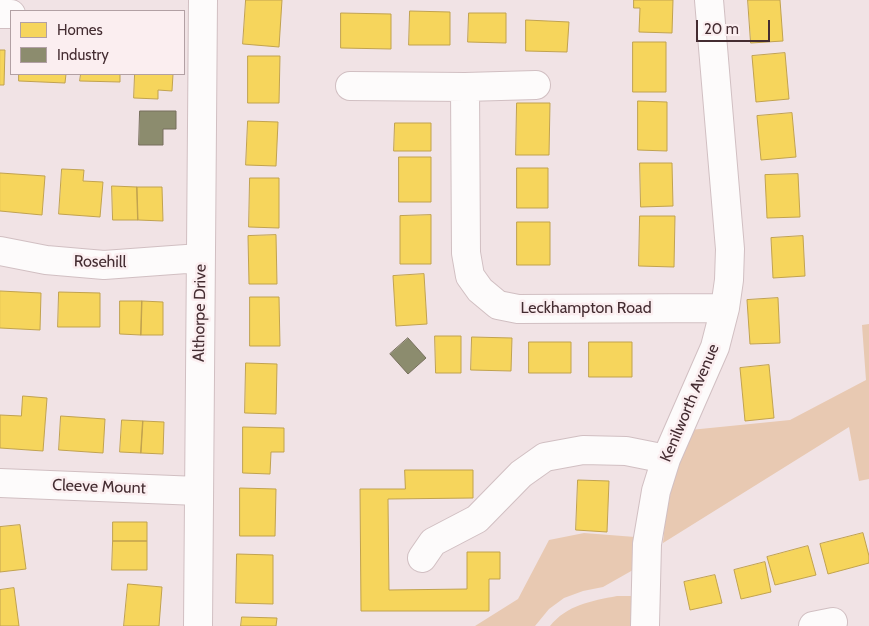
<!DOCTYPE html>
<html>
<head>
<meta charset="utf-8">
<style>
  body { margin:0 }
  #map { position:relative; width:869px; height:626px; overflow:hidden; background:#f1e3e5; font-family:Cabin,sans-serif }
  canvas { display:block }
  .legend { position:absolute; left:10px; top:10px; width:175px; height:65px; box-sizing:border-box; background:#fbeef0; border:1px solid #b2a0a4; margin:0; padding:6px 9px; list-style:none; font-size:15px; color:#442c31 }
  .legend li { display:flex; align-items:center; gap:10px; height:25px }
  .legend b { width:25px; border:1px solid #b2a0a4 }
  .scale { position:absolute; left:696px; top:20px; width:74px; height:22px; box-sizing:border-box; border:2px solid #442c31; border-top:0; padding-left:6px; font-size:15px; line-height:18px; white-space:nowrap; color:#442c31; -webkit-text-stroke:4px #fbeef0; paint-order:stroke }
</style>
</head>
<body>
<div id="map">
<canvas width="869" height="626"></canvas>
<ul class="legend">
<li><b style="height:14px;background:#f6d55c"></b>Homes</li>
<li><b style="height:14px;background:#8c8c6e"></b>Industry</li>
</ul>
<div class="scale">20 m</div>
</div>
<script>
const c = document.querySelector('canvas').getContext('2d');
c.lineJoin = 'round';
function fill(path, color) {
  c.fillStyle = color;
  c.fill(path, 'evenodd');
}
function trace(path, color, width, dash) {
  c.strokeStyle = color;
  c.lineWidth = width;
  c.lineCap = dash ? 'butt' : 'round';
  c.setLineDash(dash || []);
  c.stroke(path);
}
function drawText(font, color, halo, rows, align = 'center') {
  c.font = font + ' Cabin,sans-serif';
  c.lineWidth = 5;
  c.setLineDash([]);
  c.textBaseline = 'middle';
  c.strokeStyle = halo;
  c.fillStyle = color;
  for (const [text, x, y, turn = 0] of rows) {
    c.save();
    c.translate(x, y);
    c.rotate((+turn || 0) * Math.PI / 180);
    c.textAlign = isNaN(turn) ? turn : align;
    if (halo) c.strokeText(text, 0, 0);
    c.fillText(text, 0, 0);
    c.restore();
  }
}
fill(new Path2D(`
  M869 324V479L859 481 849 427 663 543C666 504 676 467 690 430L790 420 866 380 862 325Z
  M584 533 635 537 633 570 603 587 583 591 564 598 549 609 535 626H475L518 599 549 540Z
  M617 596H633L635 626H550C567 605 591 601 617 596Z`), '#e8c9b2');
const homes = new Path2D(`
  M246 0H282L279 47 243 44Z
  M634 0H673L672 33 639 32 640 8H634Z
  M748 0H780L783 41 751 43Z
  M410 11 450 12V45H409Z
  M341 13 391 14V49L341 48Z
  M469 13H506V43L468 42Z
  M526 20 569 22 567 52 526 51Z
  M633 42H666V92H633Z
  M0 50H5L4 85H0Z
  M785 53 789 99 756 102 752 56Z
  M248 56H280L279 103H248Z
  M19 74H66L65 83 19 81Z
  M81 74H120V82L80 81Z
  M135 74H173L172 91 158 90V99L134 98Z
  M638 101 667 102V151L638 150Z
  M517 103H550L549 155H516Z
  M792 113 796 157 761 160 757 116Z
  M248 121 278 122 276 166 246 165Z
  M395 123H431V151H394Z
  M399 157H431V202H399Z
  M640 163H672L673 206 641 207Z
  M517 168H548V208H517Z
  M62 169 84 170 83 181 103 182 100 217 59 214Z
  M0 173 45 176 42 215 0 211Z
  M798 174 800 217 767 218 765 175Z
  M250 178H279V228L249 227Z
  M112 186 137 187 138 220H113Z
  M137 187H162L163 221 138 220Z
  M431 215V264H400V216Z
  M640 216H675L674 267 639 266Z
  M517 222H550V265H517Z
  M276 235 277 284H249L248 236Z
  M803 236 805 276 773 278 771 238Z
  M424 274 427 324 396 326 393 276Z
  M0 291 41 293 40 330 0 328Z
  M59 292 100 293V327H58Z
  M250 297H279L280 346H250Z
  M778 298 780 343 750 344 747 300Z
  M120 301H142L141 335 120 334Z
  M142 301 163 302V335H141Z
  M435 336H461V373H436Z
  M472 337 512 338 511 371 471 370Z
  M529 342H571V373H529Z
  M589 342H632V377H589Z
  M246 363 277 364 276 414 245 413Z
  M769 365 774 418 745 421 740 368Z
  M23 396 47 398 43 451 0 448V415L21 416Z
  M61 416 105 419 103 453 59 450Z
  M122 420 143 421 141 453 120 452Z
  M143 421 164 422 163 454 141 453Z
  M243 427 284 428V452H271L270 474 243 473Z
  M405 470H473V498L388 499 389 590 467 589V552H500V579H489V611H361L360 489H405Z
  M578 480 609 481 607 532 576 530Z
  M240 488 276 489 275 536H240Z
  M113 522H147V541H113Z
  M20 525 26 569 0 572V527Z
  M863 533 869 556V563L828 574 820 544Z
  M113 541H147V570H112Z
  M808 546 816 575 775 585 767 557Z
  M237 554 273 555V604L236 603Z
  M765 562 771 592 741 599 734 570Z
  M715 575 722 603 690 610 684 582Z
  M128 584 162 587 159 626H124Z
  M14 588 19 626H0V590Z
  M242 617 277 618 276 626H241Z`);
fill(homes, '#f6d55c');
trace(homes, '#c1a24f', 1);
const industry = new Path2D(`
  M140 111H176V129H163V145H139Z
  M408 338 426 358 408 374 390 354Z`);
fill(industry, '#8c8c6e');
trace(industry, '#766f5c', 1);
const minor = new Path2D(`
  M0 14H11
  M350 86 465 87 536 85
  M465 87 466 253 470 276 480 290 498 305 518 309 725 308
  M0 251 46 260 104 265 200 258
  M0 483 198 491
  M422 558 433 542 477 519 521 474 545 457 583 450 626 451 666 459
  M198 626 203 0
  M645 626 647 544 656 491 666 459 715 347 725 308 729 280 730 249 709 0
  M813 626 833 622`);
trace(minor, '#d1bfc2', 30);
trace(minor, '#fdfbfb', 28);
drawText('16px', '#442c31', '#fbeef0', [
  ["Rosehill",100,262,1],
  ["Leckhampton Road",586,308],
  ["Althorpe Drive",200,313,-89],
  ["Kenilworth Avenue",690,403,-67],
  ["Cleeve Mount",99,487,2]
]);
</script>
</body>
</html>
